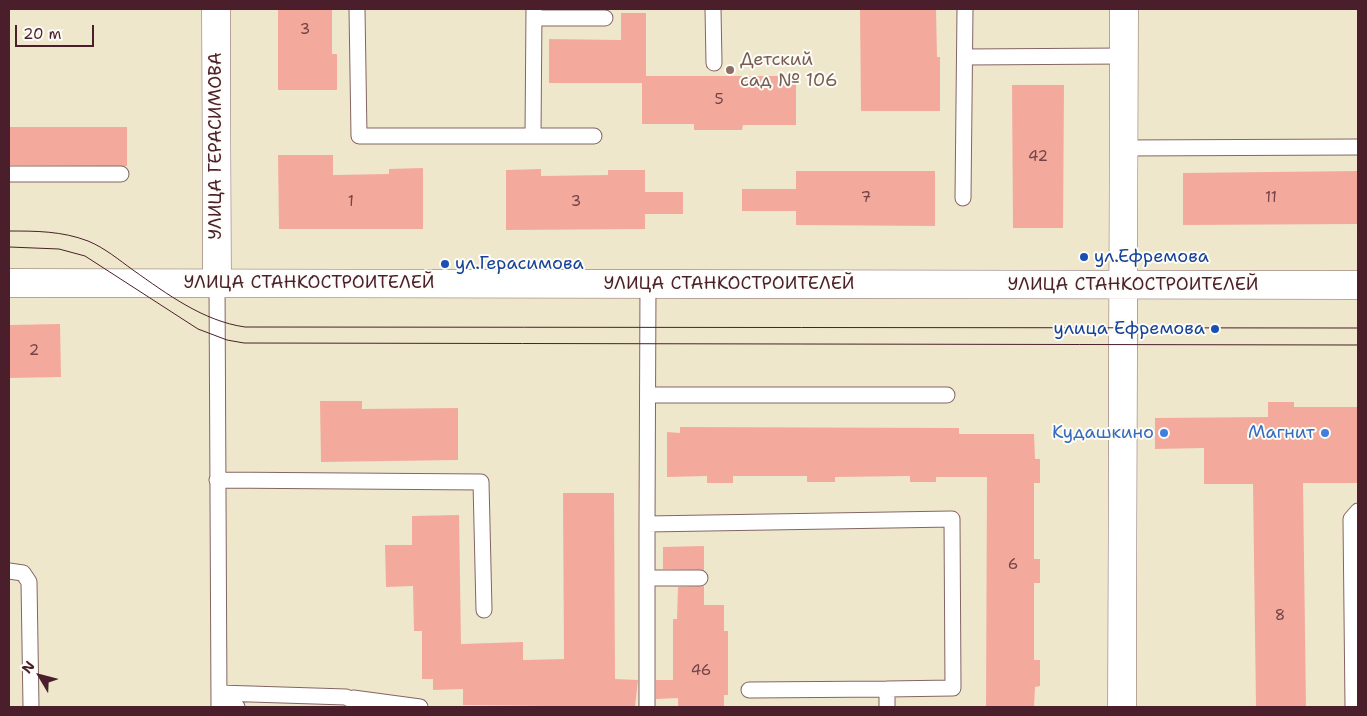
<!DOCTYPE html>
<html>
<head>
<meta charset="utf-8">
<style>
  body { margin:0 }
  #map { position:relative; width:1367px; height:716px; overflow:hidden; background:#efe7cc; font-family:"Shantell Sans",sans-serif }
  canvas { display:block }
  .frame { position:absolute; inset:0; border:10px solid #4a1f2b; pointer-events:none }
  .north { position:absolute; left:15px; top:651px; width:50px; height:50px; -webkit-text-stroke:4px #fdfcf7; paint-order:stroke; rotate:307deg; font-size:14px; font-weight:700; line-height:20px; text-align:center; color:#4a1f2b }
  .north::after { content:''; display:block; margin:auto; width:18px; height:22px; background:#4a1f2b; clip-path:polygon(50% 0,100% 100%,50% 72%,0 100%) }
  .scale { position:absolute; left:15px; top:25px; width:79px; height:22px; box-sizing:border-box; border:2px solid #4a1f2b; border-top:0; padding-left:6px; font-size:15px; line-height:18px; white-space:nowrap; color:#4a1f2b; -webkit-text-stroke:4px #fdfcf7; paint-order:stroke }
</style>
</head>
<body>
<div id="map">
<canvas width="1367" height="716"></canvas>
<div class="frame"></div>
<div class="north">N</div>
<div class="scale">20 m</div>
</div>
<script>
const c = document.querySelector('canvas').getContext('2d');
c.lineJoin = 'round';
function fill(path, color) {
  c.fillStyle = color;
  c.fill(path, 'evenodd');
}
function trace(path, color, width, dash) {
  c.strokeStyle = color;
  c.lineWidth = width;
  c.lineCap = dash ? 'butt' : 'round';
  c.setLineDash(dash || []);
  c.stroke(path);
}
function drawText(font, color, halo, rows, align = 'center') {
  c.font = font + ' "Shantell Sans",sans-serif';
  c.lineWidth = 4;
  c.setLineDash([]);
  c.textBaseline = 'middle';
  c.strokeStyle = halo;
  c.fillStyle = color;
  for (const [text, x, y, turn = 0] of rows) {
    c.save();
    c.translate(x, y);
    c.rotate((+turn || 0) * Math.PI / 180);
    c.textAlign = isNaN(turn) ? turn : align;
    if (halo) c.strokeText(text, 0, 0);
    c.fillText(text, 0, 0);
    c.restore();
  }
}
fill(new Path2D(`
  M278 9H332V54H337V90H278Z
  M860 9H936L937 57H940V111H861Z
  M621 13H646V76H796V125H743L742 130H694V124H642V83H549V39L621 40Z
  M1012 85H1064L1063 228H1013Z
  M9 127H127V166L9 165Z
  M278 155H333V175L389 174V169L423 168V229H279Z
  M541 169V176L608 175V170H645V192H683V214H645V229L506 230V170Z
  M796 171H935V226L796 225V211H742V189H796Z
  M1358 171V224L1183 225V173Z
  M60 324 61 377 9 378V325Z
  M320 401H362V409L458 408V460L321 462Z
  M1268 402H1294V407H1358V483H1303L1306 707H1256L1253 484H1204V448L1155 449V418L1268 417Z
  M680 427 959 428V434H1034L1035 459H1040V483H1034V559H1040V583H1034V660H1040V686L1035 687 1034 707H986L987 477H936V482H910V476L835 477V482H807V476H733V483H707V476L667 477V432L680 433Z
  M563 493H614L615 679 638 680 635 707 463 705V689L433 690V679H422V631H414L413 586 386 587 385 545H412V516L459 515 461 644 523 642V660L564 659Z
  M704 546V570L663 569V547Z
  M704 586V605H724V631H728V695H724V707H678V698L656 699V680H673V619H677L678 587Z`), '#f3aa9c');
const lane = new Path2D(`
  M357 9 359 136H594
  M713 9 714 63
  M534 18H605
  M965 57 1124 56
  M533 136 534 9
  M1124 148 1358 147
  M9 174H121
  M963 198 965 9
  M217 283 219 707
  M648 284 647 524 952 519 953 688 887 689V707
  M648 395H947
  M217 480 481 482 484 610
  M647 524V707
  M9 571 23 573 29 582 31 707
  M647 578H700
  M749 690 887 689
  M219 693 346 697 365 707
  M219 693 237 707
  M353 698 420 707
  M1353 707 1351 519 1358 511`);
const street = new Path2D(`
  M216 9 217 283`);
const secondary = new Path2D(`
  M9 283 1358 285
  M1122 707 1124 9`);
trace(lane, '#846563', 17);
trace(street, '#846563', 29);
trace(secondary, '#846563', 29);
trace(lane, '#fff', 15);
trace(street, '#fff', 28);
trace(secondary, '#fff', 28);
trace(new Path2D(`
  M9 231C36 231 62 231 88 241 105 248 119 260 133 270 167 294 203 321 245 327L1358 328
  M9 247 59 249 85 256 198 329 227 340 244 343 1358 345`), '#4a1f2b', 1);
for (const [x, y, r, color] of [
  [730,70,5,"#8d6e63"],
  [1084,257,5,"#1a4fb4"],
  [445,264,5,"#1a4fb4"],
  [1215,329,5,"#1a4fb4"],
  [1164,433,5,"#3f7fe0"],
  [1325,433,5,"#3f7fe0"]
]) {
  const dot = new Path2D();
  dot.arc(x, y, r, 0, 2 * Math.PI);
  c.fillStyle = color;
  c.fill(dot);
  trace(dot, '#fdfcf7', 2);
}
drawText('15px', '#744247', null, [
  ["3",305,30],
  ["5",719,100],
  ["42",1038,157],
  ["7",866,198],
  ["11",1271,198],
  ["1",351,202],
  ["3",576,202],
  ["2",34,351],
  ["6",1013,565],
  ["8",1280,616],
  ["46",701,671]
]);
drawText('18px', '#785e54', '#fdfcf7', [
  ["Детский",740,60],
  ["сад № 106",740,81]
], 'left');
drawText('18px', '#4a1f2b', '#fdfcf7', [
  ["УЛИЦА ГЕРАСИМОВА",216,146,-90],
  ["УЛИЦА СТАНКОСТРОИТЕЛЕЙ",309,283],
  ["УЛИЦА СТАНКОСТРОИТЕЛЕЙ",729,284],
  ["УЛИЦА СТАНКОСТРОИТЕЛЕЙ",1133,285]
]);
drawText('18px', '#164399', '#fdfcf7', [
  ["ул.Ефремова",1094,257],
  ["ул.Герасимова",455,264],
  ["улица Ефремова",1205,329,"right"]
], 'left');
drawText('18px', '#366cbe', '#fdfcf7', [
  ["Кудашкино",1154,433],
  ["Магнит",1315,433]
], 'right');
</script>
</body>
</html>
